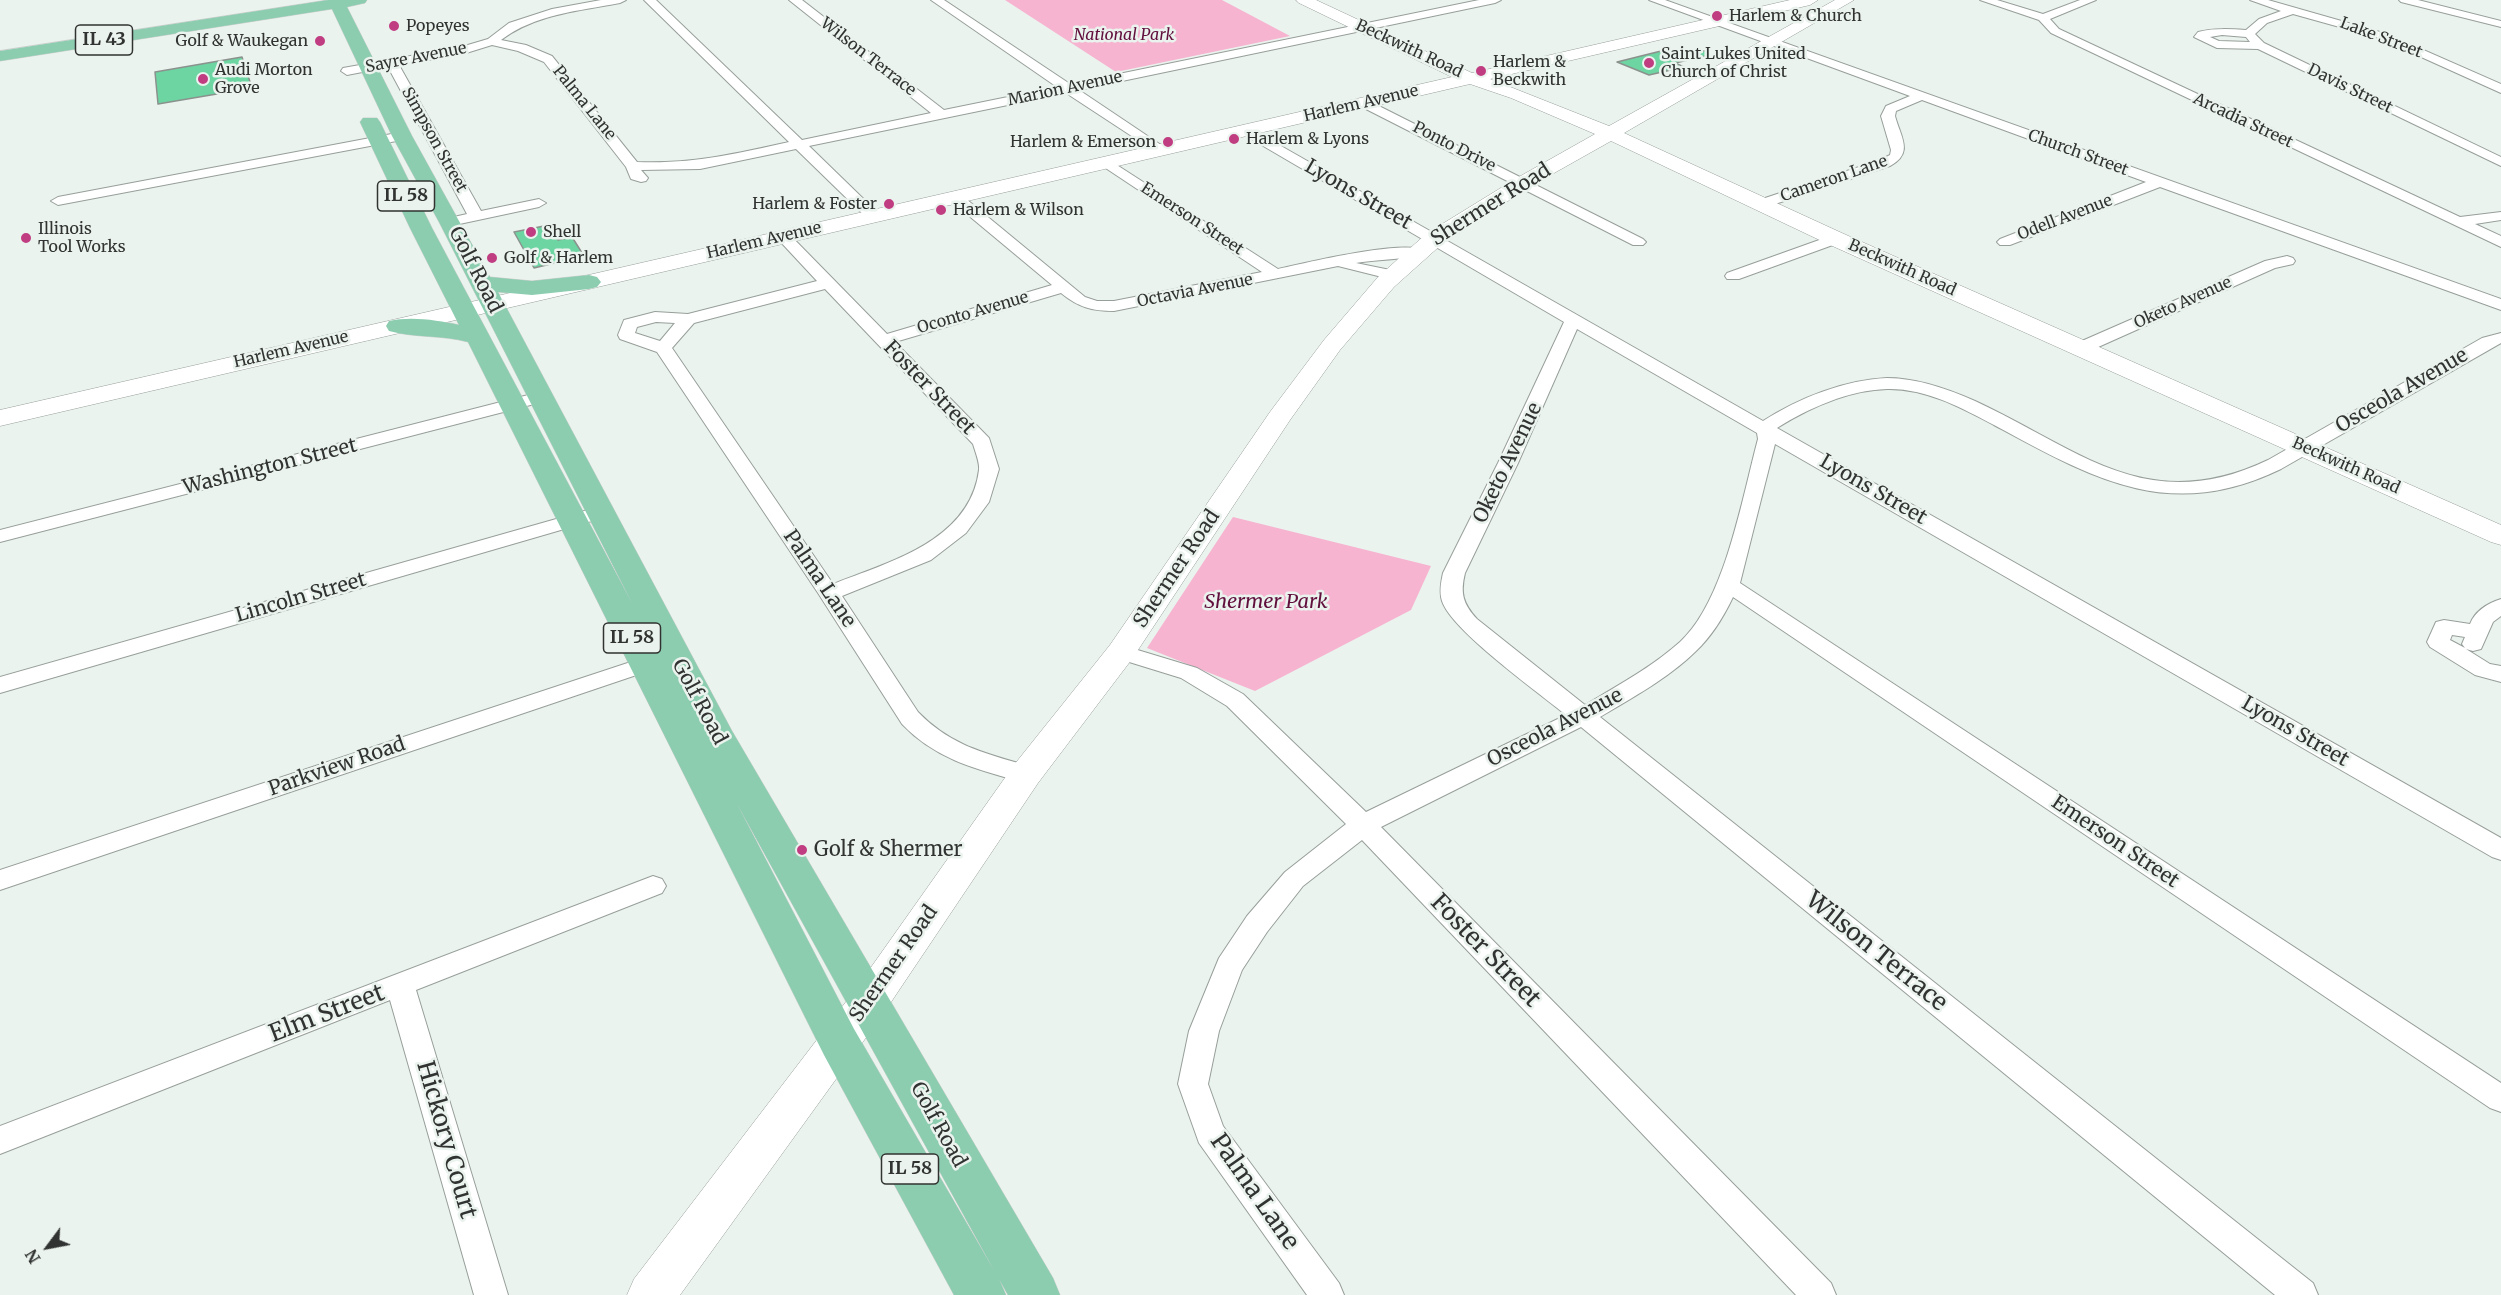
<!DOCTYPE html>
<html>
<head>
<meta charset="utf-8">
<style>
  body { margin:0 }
  #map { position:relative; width:2501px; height:1295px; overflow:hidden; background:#ebf3ee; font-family:Merriweather,serif }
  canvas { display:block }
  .north { position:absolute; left:18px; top:1217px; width:60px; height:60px; -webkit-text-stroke:4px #ebf3ee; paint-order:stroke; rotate:238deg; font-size:16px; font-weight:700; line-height:24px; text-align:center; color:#303331 }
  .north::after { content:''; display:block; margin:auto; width:21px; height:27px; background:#303331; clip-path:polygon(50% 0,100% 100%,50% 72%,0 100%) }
</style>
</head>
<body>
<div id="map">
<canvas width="2501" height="1295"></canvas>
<div class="north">N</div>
</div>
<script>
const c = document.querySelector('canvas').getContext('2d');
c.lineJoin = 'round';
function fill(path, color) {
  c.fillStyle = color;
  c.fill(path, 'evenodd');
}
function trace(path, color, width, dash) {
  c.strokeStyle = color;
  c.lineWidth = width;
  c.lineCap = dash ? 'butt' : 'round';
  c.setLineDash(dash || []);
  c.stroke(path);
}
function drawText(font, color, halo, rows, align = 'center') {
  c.font = font + ' Merriweather,serif';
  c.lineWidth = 5;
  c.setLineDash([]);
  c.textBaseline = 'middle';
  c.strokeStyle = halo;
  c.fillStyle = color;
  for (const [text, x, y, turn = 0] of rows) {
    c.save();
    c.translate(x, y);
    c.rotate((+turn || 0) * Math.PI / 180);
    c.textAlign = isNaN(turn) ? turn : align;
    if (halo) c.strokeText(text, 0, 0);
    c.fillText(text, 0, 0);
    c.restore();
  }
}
fill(new Path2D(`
  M1005 0H1222L1290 36 1116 72Z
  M1233 517 1431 566 1411 610 1255 691 1147 648Z`), '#f6b4d0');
const building = new Path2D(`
  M1665 50 1706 51V56L1675 63 1684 67 1649 75 1617 62Z
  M242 57 252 88 158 104 155 72Z
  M549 225 558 240 572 237 584 256 534 268 514 232Z`);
fill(building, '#6cd5a2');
trace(building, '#8b928e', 1.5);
const street = new Path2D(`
  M601 0H626L620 3C579 11 535 14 501 40L526 45 552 56 637 162C693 164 735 154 789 142L644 0H656L802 140 931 113 789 0H802L944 110 1057 87 931 0H944L1070 84 1479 0H1501L1495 3 1079 90 1164 147 1166 150 1164 153 1159 154 1066 93 809 146 878 213 880 216 878 219H868L796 149 700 169 641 170 648 178 646 181 641 182 631 179 626 167 544 62 518 51 492 45 463 54 399 65 481 211 539 199 546 203 539 207 450 226 445 225 443 222 445 219 467 214 388 67 347 75 341 71 343 68 461 47 488 39 509 23 552 9Z
  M1649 0H1665L2501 299V310L2160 187 2010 245H2000L1997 242 2000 239 2146 182 1922 100 1896 111 1895 116C1901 138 1914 153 1890 166L1766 207H1756L1754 204 1756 201 1880 160 1890 155 1891 150 1881 116 1886 106 1910 96Z
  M1980 0H1997L2043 14 2080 0H2096L2050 19 2059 29 2460 217 2501 212V220L2475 224 2501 236V247L2051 33 2039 20Z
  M2250 0H2268L2387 34 2501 84V93L2379 38 2293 14 2267 23 2255 34 2264 43 2501 157V166L2258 49 2217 48 2194 37 2198 32C2214 28 2230 29 2246 30L2259 19 2281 11ZM2222 35 2246 37 2250 42 2219 41 2210 37Z
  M2399 0H2418L2501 21V27L2401 2Z
  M1365 99 1643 239 1646 242 1643 245H1633L1360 106 1359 103Z
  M1246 126 1763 421C1799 398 1844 380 1887 378 1917 378 1948 389 1975 401 2079 449 2147 518 2268 460L2482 338 2501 333V343L2281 469C2169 523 2094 479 1994 425 1962 408 1925 388 1887 389 1849 390 1809 408 1777 428L2501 838V860L2492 857 1775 444 1740 583 2501 1083V1112L2490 1108 1733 597C1724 616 1711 637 1696 651 1670 677 1632 698 1600 717L2313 1283 2318 1295H2275L1581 727 1381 827 1831 1283 1836 1295H1796L1362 840 1303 886 1267 932 1242 970 1219 1031 1208 1084 1223 1126 1339 1283 1344 1295H1307L1199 1143 1178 1084 1189 1031 1219 958 1247 916 1285 872 1346 824 1227 706 1181 678 1113 657 1110 652 1113 647 1121 645 1197 668 1243 694 1366 812 1566 715C1538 692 1451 630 1442 601 1439 592 1441 582 1443 573L1498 463 1564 322 1241 133 1239 130 1241 127ZM1577 329 1757 433 1758 439C1742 498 1725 601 1680 642 1652 667 1617 686 1585 705L1477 619C1463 604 1460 593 1465 573L1518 463Z
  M402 132 409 136 407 139 58 205 51 201 58 197Z
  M1106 158 1278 269C1301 264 1412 237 1425 252 1419 259 1370 260 1356 263L1400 272 1402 275 1400 278 1394 280 1338 266 1114 311C1092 311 1078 307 1061 293L895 342 989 438 999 469 989 502 966 533 931 560 842 596 918 712C953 748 989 754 1035 768L1038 774 1035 780 1026 783C979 770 936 760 902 724L818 593 657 352 620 339 618 335 624 320 655 312 688 314 817 281 776 237 784 232 789 234 887 334 1052 285 950 200 948 197 955 193 960 194 1085 297 1097 301H1114L1262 272 1101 165 1099 162ZM825 289 973 444C975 451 980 463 979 470 970 541 889 562 833 584L672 348 694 323ZM656 322 675 323 660 341 635 333 637 327Z
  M1836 234 1844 239 1841 242 1739 279H1727L1725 276 1727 273Z
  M2287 256 2293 258 2295 261 2293 264 2275 268 2087 352H2075L2072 348 2075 344 2265 261Z
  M540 392 546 393 549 397 546 401 0 542V530Z
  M602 506 609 508 612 512 609 516 0 693V677Z
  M2501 599V616L2493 622 2481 649 2473 651 2466 649 2490 664 2501 666V682L2475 675 2430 647 2427 642 2436 622 2444 620 2470 624C2475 611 2488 603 2501 599ZM2452 635 2465 637 2462 644 2465 648 2450 640Z
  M661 652 669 654 672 659 669 664 0 890V870Z
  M653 876 662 879 666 886 662 893 416 990 508 1295H474L390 1000 0 1154V1126Z`);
const secondary = new Path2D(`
  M1296 0H1316L1472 73 1790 0H1818L1810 5 1490 79 1609 126 1835 0H1854L1624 133 1844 234 2501 525V545L2491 542 1828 244 1611 141 1531 186 1442 244 1394 287 1340 350 1290 420 1132 659 1038 783 883 1014 680 1295H627L634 1279 855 990 1014 765 1110 645 1270 412 1324 340 1378 277 1426 234 1517 178 1595 134 1511 98 1470 84 0 426V410L1452 77 1299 3Z`);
const primary = new Path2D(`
  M328 0H367L365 3 347 7 412 136 490 277 532 281 589 275 597 277 601 282 597 287 589 289 532 295 498 292 732 731 1053 1278 1060 1295H1008L999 1279 1006 1295H954L824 1055 468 342C442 335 415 338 389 331L386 326 389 321C410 316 438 320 459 325L410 228 360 122 363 118H377L380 122 432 228 633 605 439 222 392 136 332 9 0 61V51ZM736 802 995 1272 854 1029Z`);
trace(street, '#979f9a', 2);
trace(secondary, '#979f9a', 1);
trace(primary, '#cdcece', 1);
fill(street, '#fff');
fill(secondary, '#fff');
fill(primary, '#8ccdb0');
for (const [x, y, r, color] of [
  [1717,16,6,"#c03d82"],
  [394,26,6,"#c03d82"],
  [320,41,6,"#c03d82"],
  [1649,63,6,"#c03d82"],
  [1481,71,6,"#c03d82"],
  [203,79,6,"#c03d82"],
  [1234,139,6,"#c03d82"],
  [1168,142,6,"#c03d82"],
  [889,204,6,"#c03d82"],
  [941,210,6,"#c03d82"],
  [531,232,6,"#c03d82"],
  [26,238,6,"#c03d82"],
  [492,258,6,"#c03d82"],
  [802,850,6,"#c03d82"]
]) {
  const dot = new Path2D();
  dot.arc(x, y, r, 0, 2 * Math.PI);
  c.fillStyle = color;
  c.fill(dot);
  trace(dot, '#ebf3ee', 2);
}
drawText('16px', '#303331', '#ebf3ee', [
  ["Harlem & Church",1729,16],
  ["Popeyes",406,26],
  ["Golf & Waukegan",308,41,"right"],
  ["Saint Lukes United",1661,54],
  ["Church of Christ",1661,72],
  ["Harlem &",1493,62],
  ["Beckwith",1493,80],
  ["Audi Morton",215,70],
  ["Grove",215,88],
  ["Harlem & Lyons",1246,139],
  ["Harlem & Emerson",1156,142,"right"],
  ["Harlem & Foster",877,204,"right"],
  ["Harlem & Wilson",953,210],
  ["Illinois",38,229],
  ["Tool Works",38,247],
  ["Shell",543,232],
  ["Golf & Harlem",504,258]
], 'left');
drawText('italic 16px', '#610f3d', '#ebf3ee', [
  ["National Park",1124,35]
]);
drawText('16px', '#303331', '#ebf3ee', [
  ["Lake Street",2381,38,21],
  ["Beckwith Road",1409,49,25],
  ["Wilson Terrace",868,57,38],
  ["Sayre Avenue",416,58,-11],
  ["Marion Avenue",1065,89,-12],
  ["Davis Street",2350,89,26],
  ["Palma Lane",584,103,51],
  ["Harlem Avenue",1361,104,-13],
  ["Arcadia Street",2243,121,25],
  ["Simpson Street",434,140,61],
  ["Ponto Drive",1454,147,27],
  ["Church Street",2078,153,20],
  ["Cameron Lane",1834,179,-19],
  ["Odell Avenue",2065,218,-21],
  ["Emerson Street",1192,219,33],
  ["Harlem Avenue",764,241,-13],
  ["Beckwith Road",1902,268,24],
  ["Octavia Avenue",1195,291,-11],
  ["Oketo Avenue",2183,303,-24],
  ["Oconto Avenue",973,313,-16],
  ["Harlem Avenue",291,350,-13],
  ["Beckwith Road",2346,466,24]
]);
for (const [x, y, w] of [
  [104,40,57],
  [406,196,57],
  [632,638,57],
  [910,1169,57]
]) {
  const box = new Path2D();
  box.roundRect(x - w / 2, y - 15, w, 30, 4.5);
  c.fillStyle = '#ebf3ee';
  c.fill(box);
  trace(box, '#303331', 1.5);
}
drawText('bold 18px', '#303331', null, [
  ["IL 43",104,40],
  ["IL 58",406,196],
  ["IL 58",632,638],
  ["IL 58",910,1169]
]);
drawText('20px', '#303331', '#ebf3ee', [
  ["Lyons Street",1358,195,30],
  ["Shermer Road",1491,205,-32],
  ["Golf Road",475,270,63],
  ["Foster Street",929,388,46],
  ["Osceola Avenue",2402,391,-30],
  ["Oketo Avenue",1508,463,-64],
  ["Washington Street",270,467,-14],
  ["Lyons Street",1873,490,30],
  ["Shermer Road",1177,569,-56],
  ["Palma Lane",819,579,56],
  ["Lincoln Street",301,598,-16],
  ["Golf Road",699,702,62],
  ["Osceola Avenue",1555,728,-27],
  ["Lyons Street",2295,732,30],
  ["Parkview Road",337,767,-19],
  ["Emerson Street",2115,842,34],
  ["Shermer Road",894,964,-55],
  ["Golf Road",938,1125,61]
]);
drawText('italic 20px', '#610f3d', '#ebf3ee', [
  ["Shermer Park",1266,602]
]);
drawText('20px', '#303331', '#ebf3ee', [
  ["Golf & Shermer",814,850]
], 'left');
drawText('24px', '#303331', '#ebf3ee', [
  ["Foster Street",1485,951,46],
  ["Wilson Terrace",1876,952,39],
  ["Elm Street",327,1014,-21],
  ["Hickory Court",446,1140,74],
  ["Palma Lane",1254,1192,55]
]);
</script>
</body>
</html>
